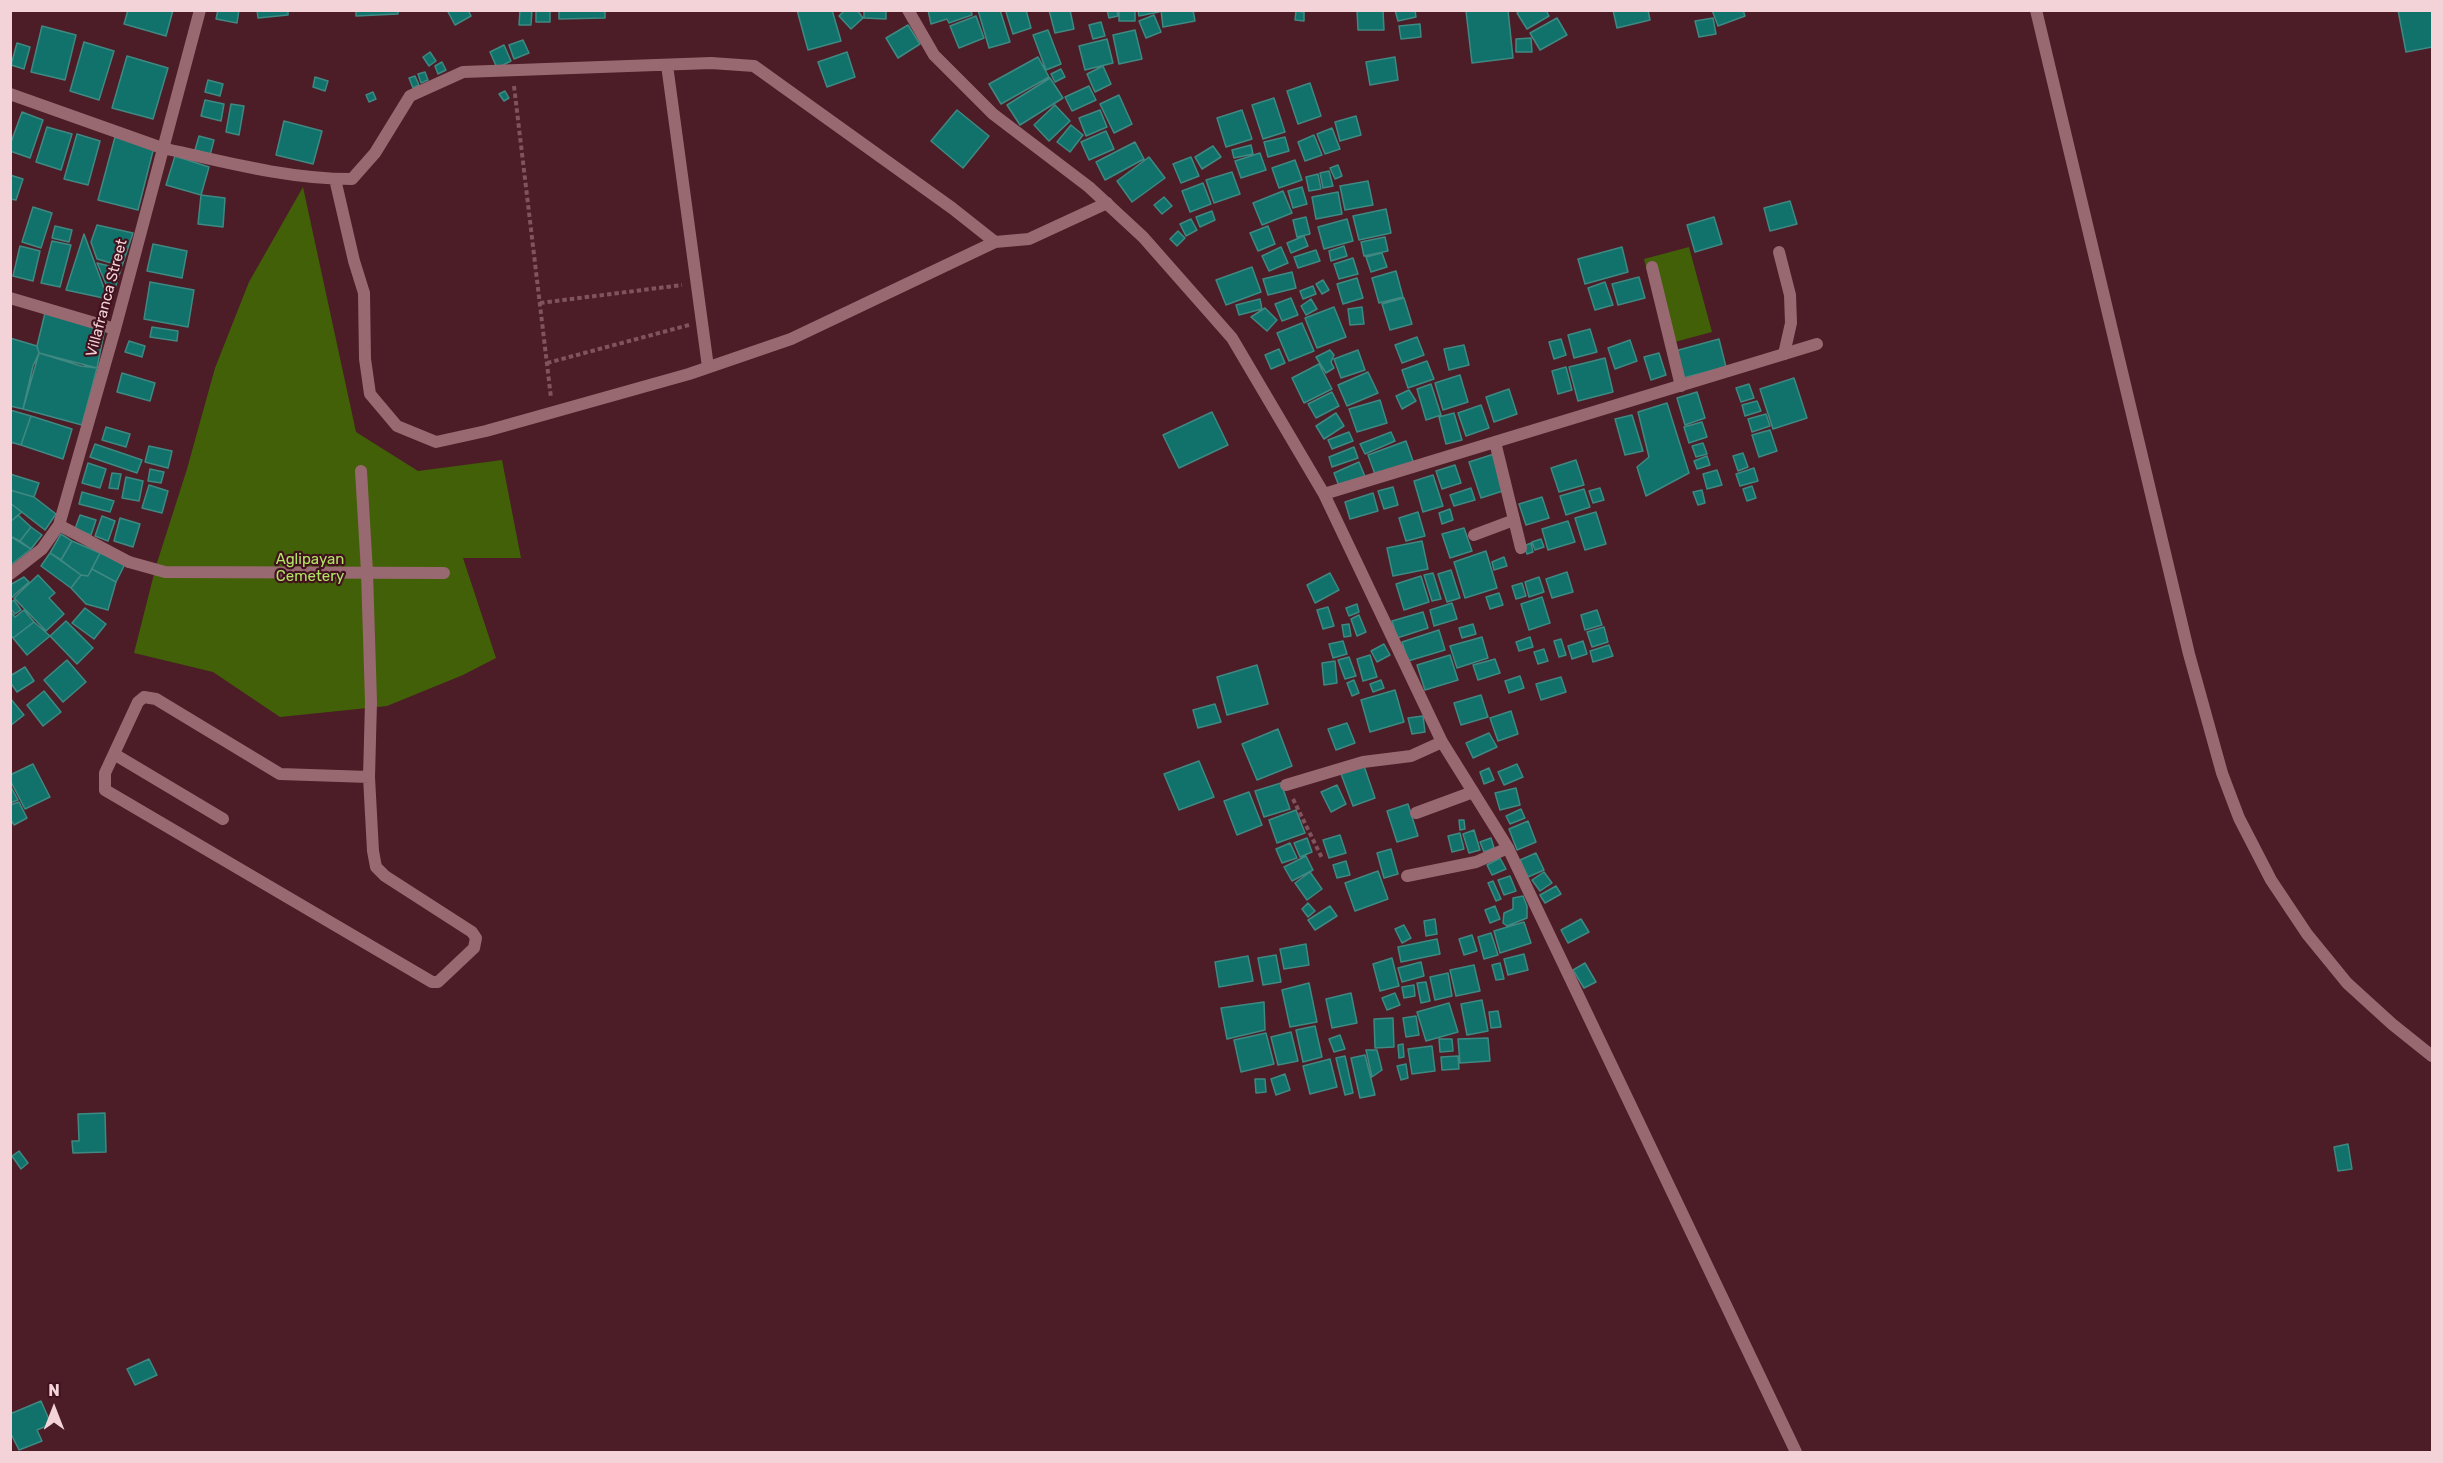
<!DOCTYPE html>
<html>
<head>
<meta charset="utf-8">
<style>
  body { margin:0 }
  #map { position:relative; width:2443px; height:1463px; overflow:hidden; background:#4c1c27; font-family:Rubik,sans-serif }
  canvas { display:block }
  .frame { position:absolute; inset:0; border:12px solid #f3d3d7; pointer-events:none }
  .north { position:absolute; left:24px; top:1379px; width:60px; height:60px; -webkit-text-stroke:4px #41121e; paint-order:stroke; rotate:0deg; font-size:16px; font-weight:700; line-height:24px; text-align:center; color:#f3d3d7 }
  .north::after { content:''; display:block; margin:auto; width:21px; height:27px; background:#f3d3d7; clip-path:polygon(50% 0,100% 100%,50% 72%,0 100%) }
</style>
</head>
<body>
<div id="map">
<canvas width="2443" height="1463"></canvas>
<div class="frame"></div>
<div class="north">N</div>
</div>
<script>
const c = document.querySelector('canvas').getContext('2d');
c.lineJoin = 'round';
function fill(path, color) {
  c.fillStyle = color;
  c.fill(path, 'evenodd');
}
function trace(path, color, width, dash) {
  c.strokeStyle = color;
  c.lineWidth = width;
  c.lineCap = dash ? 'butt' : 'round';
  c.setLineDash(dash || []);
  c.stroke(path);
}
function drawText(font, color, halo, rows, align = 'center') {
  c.font = font + ' Rubik,sans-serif';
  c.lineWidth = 4.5;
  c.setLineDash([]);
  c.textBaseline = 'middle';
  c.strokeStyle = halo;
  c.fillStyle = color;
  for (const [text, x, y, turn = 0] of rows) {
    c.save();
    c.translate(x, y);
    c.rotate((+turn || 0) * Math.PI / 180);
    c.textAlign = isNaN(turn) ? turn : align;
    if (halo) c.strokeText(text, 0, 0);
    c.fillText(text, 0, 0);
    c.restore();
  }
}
fill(new Path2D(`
  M303 187 356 432 418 471 502 460 521 558H463L496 658 463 675 387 706 280 717 213 672 134 653 156 566 187 469 215 368 249 282Z
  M1689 247 1712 332 1667 344 1644 259Z`), '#426007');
const building = new Path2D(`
  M128 10H173L166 36 124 24Z
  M218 10H239L237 23 216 19Z
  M257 10H288V15L258 18Z
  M356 10H398V14L356 16Z
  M447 10H468L471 16 455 25Z
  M520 10H532L531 25H519Z
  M536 10H550V22H536Z
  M559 10H605V18L559 19Z
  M797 10H832L841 41 808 50Z
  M845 10H857L863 18 851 29 839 16Z
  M864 10H886V19L864 18Z
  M928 10H971L972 15 949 23 947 19 931 24Z
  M978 10H1000L1010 42 989 48Z
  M1010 10H1026L1031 28 1013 34 1006 12Z
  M1049 10H1070L1074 29 1055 33Z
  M1107 10H1117L1118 16 1109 18Z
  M1119 10H1135V21H1119Z
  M1138 10H1158L1159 12 1139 16Z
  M1161 10H1193L1195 21 1163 27Z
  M1357 10H1383L1384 30H1358Z
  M1395 10H1415L1416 17 1398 21Z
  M1508 10 1513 58 1472 63 1466 11Z
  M1521 10H1546L1549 16 1527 29 1517 13Z
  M1613 10H1648L1650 20 1617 28Z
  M1712 10H1743L1745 16 1718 26Z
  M2398 10H2432V47L2406 52Z
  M1296 11 1304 12V21L1295 20Z
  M1154 15 1161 32 1146 38 1139 21Z
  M976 16 984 38 959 48 950 26Z
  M1557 18 1567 35 1540 50 1530 33Z
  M1713 18 1716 34 1699 37 1695 21Z
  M1101 22 1105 36 1093 39 1089 25Z
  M1420 24 1421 37 1401 39 1399 26Z
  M908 25 920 44 898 58 886 38Z
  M42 26 76 35 65 80 31 72Z
  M1048 30 1061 64 1046 70 1033 35Z
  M1135 30 1142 59 1119 64 1113 35Z
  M1531 38 1532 52H1516V39Z
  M1107 39 1113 63 1085 70 1079 46Z
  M523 40 529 53 514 59 509 45Z
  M84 42 114 51 99 100 70 91Z
  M17 43 30 47 24 69 11 65Z
  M504 45 511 61 497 68 490 52Z
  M430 52 436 61 429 66 423 57Z
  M847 52 855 77 827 87 818 62Z
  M127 56 168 68 153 119 112 108Z
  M1038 57 1049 77 1001 104 989 84Z
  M1395 57 1398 80 1370 85 1366 62Z
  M442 62 446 70 438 74 435 66Z
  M1103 66 1111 84 1095 92 1087 74Z
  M1061 69 1065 77 1055 82 1051 74Z
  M425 72 428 80 421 83 418 74Z
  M415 76 419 85 413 88 409 78Z
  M315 77 328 81 325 91 313 87Z
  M1050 78 1063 98 1020 125 1007 105Z
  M208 80 223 84 220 96 205 92Z
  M1310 83 1321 116 1298 124 1287 91Z
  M1089 86 1096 100 1072 111 1065 97Z
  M505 91 509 98 504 101 499 94Z
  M373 92 376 99 369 102 366 95Z
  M1119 95 1132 124 1114 133 1100 104Z
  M1274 98 1285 132 1263 139 1252 105Z
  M205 100 224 104 221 121 201 116Z
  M231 104 244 106 239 135 226 132Z
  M1055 105 1070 121 1049 141 1034 125Z
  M957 110 989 136 963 168 931 141Z
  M1100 110 1107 127 1086 136 1079 118Z
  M1242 110 1252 139 1226 147 1217 118Z
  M22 112 43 120 30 158 10 151V145Z
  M1356 116 1361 135 1340 141 1335 122Z
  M284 121 322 131 313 164 276 155Z
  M1071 125 1083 135 1070 152 1057 142Z
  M47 127 72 134 61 170 36 162Z
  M1332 128 1340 149 1325 154 1317 134Z
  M1106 131 1114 149 1089 160 1081 142Z
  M77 134 100 141 88 185 64 179Z
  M1314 135 1322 155 1305 161 1298 142Z
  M199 136 214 140 210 155 195 150Z
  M115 137 154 147 138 210 98 200Z
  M1285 137 1289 151 1268 157 1264 142Z
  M1135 142 1144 159 1105 180 1096 162Z
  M1251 145 1253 154 1234 158 1232 150Z
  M1213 146 1221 157 1202 169 1195 157Z
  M1260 153 1266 170 1241 178 1235 161Z
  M175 156 209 167 201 195 166 185Z
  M1149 157 1165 178 1132 202 1117 181Z
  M1191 157 1199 176 1181 183 1173 164Z
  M1295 160 1302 180 1279 188 1272 168Z
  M1338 165 1342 176 1335 179 1330 168Z
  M1329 171 1333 186 1323 188 1320 173Z
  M1232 172 1240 194 1214 203 1206 180Z
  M1318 174 1321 189 1309 191 1306 177Z
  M10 175 23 179 16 200 10 199Z
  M1368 181 1373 205 1345 210 1340 186Z
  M1203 183 1211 204 1190 212 1182 191Z
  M1302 187 1307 204 1293 208 1288 191Z
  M1283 191 1292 213 1262 225 1253 203Z
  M1338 192 1342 214 1316 219 1312 197Z
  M201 195 225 198 223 227 198 224Z
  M1164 197 1172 206 1162 214 1154 205Z
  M1790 201 1797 224 1770 231 1764 208Z
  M33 207 52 213 41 248 22 242Z
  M1386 209 1391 233 1359 240 1353 216Z
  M1212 211 1215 220 1200 227 1196 217Z
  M1306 217 1310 234 1297 237 1293 220Z
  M1714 217 1722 244 1695 252 1687 225Z
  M1191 219 1197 230 1186 236 1180 224Z
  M1347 219 1353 241 1324 249 1318 227Z
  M97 225 133 233 122 266 97 259 91 242Z
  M55 226 72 230 69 242 52 238Z
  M1268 226 1275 244 1258 251 1250 233Z
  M1178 231 1185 238 1177 246 1170 239Z
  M84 234 108 299 66 290Z
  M1304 236 1308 246 1291 253 1287 243Z
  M1385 237 1388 251 1364 256 1361 242Z
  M52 241 71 245 60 287 41 283Z
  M153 244 187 251 182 278 147 271Z
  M20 246 40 251 33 281 13 276Z
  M1344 246 1347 256 1331 261 1329 251Z
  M1281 247 1288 263 1269 271 1262 256Z
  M1622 247 1628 272 1585 284 1578 259Z
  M1316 250 1320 261 1298 268 1294 257Z
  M1382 253 1387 267 1371 272 1366 257Z
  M1353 258 1358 274 1339 279 1334 264Z
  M97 263 121 269 112 298Z
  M1252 267 1261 292 1226 305 1216 280Z
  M1396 271 1403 297 1379 303 1372 278Z
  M1292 272 1296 288 1268 295 1263 279Z
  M1639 277 1645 298 1618 305 1612 284Z
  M1357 278 1363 298 1343 304 1337 284Z
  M1323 280 1329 290 1322 294 1316 284Z
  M150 282 194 290 188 327 144 319Z
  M1605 282 1613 305 1595 310 1588 288Z
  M1313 286 1316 294 1303 299 1300 291Z
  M1291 298 1298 315 1282 321 1275 304Z
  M1404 298 1412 324 1390 330 1382 304Z
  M1260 299 1262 309 1239 315 1236 305Z
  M1311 299 1317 309 1306 315 1301 306Z
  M1334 307 1346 337 1317 348 1305 318Z
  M1362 307 1364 324 1350 325 1348 309Z
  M1265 308 1277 320 1267 331 1251 317Z
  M45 313 105 328 97 368 81 366 39 353 37 346Z
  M1302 323 1314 351 1289 361 1277 333Z
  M152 327 178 331 177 341 150 337Z
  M1590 329 1597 352 1574 358 1568 335Z
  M1417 337 1424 355 1402 363 1395 345Z
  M10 338 37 346 39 353 33 366 23 409 10 406Z
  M1561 339 1566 355 1554 359 1549 342Z
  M1719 339 1726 367 1683 378 1675 351Z
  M1630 340 1637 361 1615 369 1608 348Z
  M129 341 145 346 142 357 125 352Z
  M1464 345 1469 365 1449 370 1444 349Z
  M1279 349 1285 363 1271 369 1265 355Z
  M1330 350 1334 355 1331 362 1334 368 1326 373 1316 357Z
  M1358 350 1365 370 1341 378 1334 359Z
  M39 353 97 368 82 425 23 409Z
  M1659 353 1666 375 1651 380 1644 357Z
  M1605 358 1613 392 1578 401 1569 367Z
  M1427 361 1434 379 1408 388 1402 370Z
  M1319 364 1332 389 1304 403 1292 378Z
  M1566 367 1572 390 1558 394 1552 371Z
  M1368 372 1378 393 1347 406 1338 385Z
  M122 373 155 383 150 401 117 392Z
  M1460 375 1468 402 1443 410 1435 383Z
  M1794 378 1807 418 1773 429 1760 389Z
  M1431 384 1441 415 1426 420 1417 389Z
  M1749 384 1754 398 1741 402 1736 388Z
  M1509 389 1517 414 1494 422 1486 397Z
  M1409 390 1416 401 1402 409 1396 396Z
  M1332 392 1339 406 1316 418 1308 404Z
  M1697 392 1705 418 1685 425 1677 398Z
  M1380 400 1387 423 1357 432 1349 409Z
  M1757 401 1761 411 1745 416 1742 405Z
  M1667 403 1689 473 1646 496 1637 467 1649 457 1638 412Z
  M1481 405 1489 428 1466 436 1458 413Z
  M10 410 31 416 21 445 10 442Z
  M1212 412 1228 445 1179 468 1163 435Z
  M1336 413 1344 426 1324 439 1316 426Z
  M1454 413 1462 440 1446 444 1439 417Z
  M1766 414 1770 426 1752 432 1748 419Z
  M1632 415 1643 451 1625 455 1615 419Z
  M31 416 72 429 63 459 21 445Z
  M1702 422 1707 437 1689 443 1684 427Z
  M106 427 130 434 126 447 102 440Z
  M1770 430 1777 451 1759 457 1752 435Z
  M1349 432 1353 441 1332 449 1328 440Z
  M1391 432 1395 441 1365 454 1360 444Z
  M1406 441 1414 464 1376 477 1368 455Z
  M1703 443 1707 454 1696 457 1692 446Z
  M95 444 142 460 137 473 90 457Z
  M149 446 172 451 168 468 145 462Z
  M1354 447 1358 458 1332 467 1329 457Z
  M1743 453 1748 467 1738 471 1733 456Z
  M1494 454 1506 490 1481 498 1469 462Z
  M1707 456 1710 465 1697 469 1694 461Z
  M1576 460 1584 485 1559 492 1551 468Z
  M1359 462 1366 479 1339 486 1334 473Z
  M88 463 106 469 100 488 82 483Z
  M1455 465 1461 483 1442 489 1436 471Z
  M1754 468 1758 481 1740 486 1736 474Z
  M150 469 164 472 161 483 148 481Z
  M1717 470 1722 485 1707 489 1703 474Z
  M112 473 121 474 118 489 109 488Z
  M10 474 39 483 34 497 10 490Z
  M1433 475 1443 506 1423 512 1414 481Z
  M126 477 143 481 139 501 122 498Z
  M149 485 168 491 162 513 142 508Z
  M1752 486 1756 498 1747 501 1743 489Z
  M1393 487 1398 505 1384 509 1378 491Z
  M1471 488 1475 500 1454 506 1450 495Z
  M1600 488 1604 500 1593 503 1589 491Z
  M1584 489 1590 507 1566 515 1560 496Z
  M10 490 34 497 56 514 45 530 10 503Z
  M1702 490 1705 503 1698 505 1693 492Z
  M82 492 114 501 110 512 79 504Z
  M1373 493 1378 511 1350 519 1345 502Z
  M1542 497 1549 518 1526 525 1519 504Z
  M10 503 22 512 10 522Z
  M1450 509 1453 520 1442 524 1439 513Z
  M1418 512 1425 536 1406 541 1399 518Z
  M1596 512 1606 544 1585 550 1575 518Z
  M18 515 31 527 20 541 10 536V522Z
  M80 515 96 520 91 535 75 529Z
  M102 516 115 521 108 541 95 536Z
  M120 518 140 524 133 547 114 541Z
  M1568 521 1575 542 1548 550 1542 529Z
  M31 527 42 535 31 549 20 541Z
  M1464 528 1472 551 1450 558 1442 534Z
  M61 534 72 541 61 560 50 553Z
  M10 536 31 549 12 564 10 562Z
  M1541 539 1544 547 1535 550 1532 542Z
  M72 541 100 553 88 576 81 575 61 560Z
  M1422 541 1428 569 1393 576 1387 548Z
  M1531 543 1533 552 1527 554 1524 546Z
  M1486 551 1497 588 1465 598 1454 562Z
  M50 553 81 575 71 588 41 566Z
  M100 553 125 564 116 582 92 569Z
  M1504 557 1507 566 1494 570 1492 562Z
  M92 569 116 582 108 610 86 604 71 588 81 575 88 576Z
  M1451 570 1460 598 1447 602 1438 574Z
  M1567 572 1573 592 1552 598 1546 579Z
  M1330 573 1339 590 1315 603 1307 585Z
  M1433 573 1441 599 1432 601 1424 575Z
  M38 575 55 593 49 598 64 614 46 631 14 598Z
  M1421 576 1429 602 1404 610 1396 584Z
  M24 577 29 582 10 599V585Z
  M1539 577 1544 592 1529 597 1525 582Z
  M1522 583 1526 596 1516 599 1512 586Z
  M1499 593 1503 605 1490 609 1486 597Z
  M1542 597 1550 623 1529 630 1521 604Z
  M14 600 21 610 15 614 10 608V603Z
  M1452 603 1457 619 1434 626 1430 610Z
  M1357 604 1359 612 1349 616 1346 608Z
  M1328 607 1334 626 1323 629 1317 610Z
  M85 608 106 624 94 639 72 623Z
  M24 610 34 622 13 638 10 634V611L15 617Z
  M1597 610 1602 625 1585 630 1581 615Z
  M1423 612 1428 628 1397 638 1392 621Z
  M1359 615 1366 632 1357 636 1351 619Z
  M66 621 93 648 77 664 50 636Z
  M34 622 50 636 27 655 13 638Z
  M1349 624 1351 636 1344 637 1342 625Z
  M1473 624 1476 634 1462 638 1459 628Z
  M1604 627 1608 642 1592 647 1587 632Z
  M1439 630 1445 650 1408 661 1402 642Z
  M1482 637 1488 658 1457 668 1450 646Z
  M1530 637 1533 647 1519 651 1516 642Z
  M1561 639 1566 655 1559 657 1554 641Z
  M1343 641 1347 654 1333 658 1329 644Z
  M1583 641 1587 654 1572 659 1568 646Z
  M1384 644 1390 655 1377 662 1371 651Z
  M1609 645 1613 656 1593 662 1590 651Z
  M1544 649 1548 661 1538 664 1534 652Z
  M1370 655 1377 677 1363 681 1357 659Z
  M1450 655 1458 680 1425 690 1417 665Z
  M1349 657 1356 676 1345 679 1338 660Z
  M1495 659 1500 673 1478 680 1473 665Z
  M67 660 86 682 63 702 44 680Z
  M1335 661 1337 683 1324 685 1322 663Z
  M1257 665 1268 704 1227 715 1217 677Z
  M25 667 34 681 17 692 10 682V676Z
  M1520 676 1524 688 1509 693 1505 681Z
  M1561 677 1566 692 1541 700 1536 684Z
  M1354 680 1359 693 1352 696 1347 683Z
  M1381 680 1384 688 1373 692 1370 684Z
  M1395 690 1404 722 1370 732 1361 700Z
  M44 691 61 712 43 726 27 705Z
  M1481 695 1488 717 1461 725 1454 703Z
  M10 698 24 715 10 726Z
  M1215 704 1221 722 1198 728 1193 710Z
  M1511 711 1518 734 1498 741 1490 718Z
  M1423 716 1425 732 1412 734 1408 718Z
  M1347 723 1355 743 1336 750 1328 729Z
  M1278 729 1292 766 1257 780 1242 744Z
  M1489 733 1497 747 1473 758 1466 743Z
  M1199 761 1214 797 1179 810 1164 774Z
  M1363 763 1375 798 1353 806 1340 771Z
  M33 764 50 797 25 809 10 780V775Z
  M1517 764 1523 777 1504 785 1498 772Z
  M1489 768 1494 780 1484 784 1480 772Z
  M1281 783 1290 809 1264 817 1255 791Z
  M10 785 18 800 10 803Z
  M1337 785 1346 804 1331 812 1321 792Z
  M1516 788 1520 805 1500 810 1495 793Z
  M1249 792 1262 825 1237 835 1224 801Z
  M19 802 27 818 14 825 10 818V805Z
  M1408 804 1418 836 1397 842 1387 811Z
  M1521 809 1525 818 1510 824 1506 816Z
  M1296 810 1305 833 1277 843 1269 820Z
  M1459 820H1464L1465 829 1460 830Z
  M1528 821 1536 842 1517 850 1509 829Z
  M1474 830 1480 850 1469 853 1463 834Z
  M1460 833 1464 849 1452 852 1448 836Z
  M1340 835 1346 853 1329 858 1323 840Z
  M1307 838 1312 852 1300 857 1294 843Z
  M1491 838 1494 848 1484 852 1480 842Z
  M1290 843 1297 858 1282 863 1276 849Z
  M1391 849 1398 874 1384 878 1377 853Z
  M1536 853 1544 870 1528 877 1520 860Z
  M1306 856 1313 870 1292 881 1284 867Z
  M1500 858 1506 869 1492 875 1487 865Z
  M1346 861 1350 875 1337 878 1333 865Z
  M1378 871 1388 899 1355 911 1345 883Z
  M1310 872 1322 889 1307 900 1295 883Z
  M1544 872 1552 883 1540 891 1532 880Z
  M1510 876 1516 891 1504 895 1498 880Z
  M1493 881 1501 899 1496 901 1488 883Z
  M1556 886 1561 894 1545 903 1540 895Z
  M1523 896 1527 906V918L1507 926 1503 923 1504 913 1513 909V898Z
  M1308 903 1315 911 1308 917 1302 909Z
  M1330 906 1337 916 1315 930 1308 920Z
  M1495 906 1500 919 1490 923 1485 910Z
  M1435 919 1437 934 1426 936 1424 921Z
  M1581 919 1589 932 1568 943 1561 930Z
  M1524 922 1531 943 1500 953 1494 931Z
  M1404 925 1411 938 1402 943 1395 929Z
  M1491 933 1498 955 1484 959 1478 937Z
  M1472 935 1477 951 1464 955 1459 939Z
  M1437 939 1440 954 1401 962 1398 947Z
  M1306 944 1309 965 1284 969 1280 949Z
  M1524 954 1528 970 1508 975 1504 959Z
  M1276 955 1281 982 1263 985 1258 958Z
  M1248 956 1253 981 1219 987 1215 962Z
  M1392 958 1399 986 1380 991 1373 964Z
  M1421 962 1424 976 1402 982 1398 968Z
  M1500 963 1504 979 1496 980 1492 965Z
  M1585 963 1596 982 1584 988 1573 970Z
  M1474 965 1480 991 1456 996 1450 970Z
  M1448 973 1452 996 1435 1000 1430 977Z
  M1426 982 1430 1001 1421 1003 1417 983Z
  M1309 983 1317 1022 1290 1027 1282 990Z
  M1414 985 1415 996 1404 998 1402 987Z
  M1351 993 1357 1023 1332 1028 1326 999Z
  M1395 993 1400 1005 1387 1010 1382 998Z
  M1482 1000 1488 1031 1467 1035 1461 1004Z
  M1264 1002 1265 1030 1227 1039 1221 1008Z
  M1449 1003 1458 1032 1426 1041 1417 1012Z
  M1498 1011 1501 1027 1491 1028 1489 1012Z
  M1416 1016 1419 1035 1406 1037 1403 1018Z
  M1393 1018 1394 1047 1375 1048 1374 1019Z
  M1315 1026 1322 1057 1303 1062 1296 1030Z
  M1291 1032 1298 1061 1278 1065 1271 1037Z
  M1266 1033 1274 1064 1241 1072 1234 1040Z
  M1340 1035 1345 1049 1334 1052 1329 1039Z
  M1488 1038 1490 1061 1460 1063 1458 1039Z
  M1439 1039H1452L1453 1051 1440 1052Z
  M1403 1044 1404 1057 1399 1058 1398 1045Z
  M1432 1046 1435 1071 1412 1074 1408 1049Z
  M1366 1050H1377L1382 1070 1372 1077Z
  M1365 1055 1375 1095 1360 1098 1351 1058Z
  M1345 1056 1353 1093 1345 1095 1336 1058Z
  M1458 1056 1459 1069 1442 1070 1441 1057Z
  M1330 1059 1337 1087 1310 1094 1303 1066Z
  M1406 1064 1408 1078 1401 1080 1397 1066Z
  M1285 1074 1290 1090 1276 1095 1271 1079Z
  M1255 1079H1265L1266 1092 1256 1093Z
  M105 1113 106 1152 73 1153 72 1141H79L78 1114Z
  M2348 1144 2352 1169 2338 1171 2334 1147Z
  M19 1151 28 1163 21 1169 12 1156Z
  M149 1359 157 1375 135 1385 127 1369Z
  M41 1401 51 1424 37 1430 42 1441 19 1450 10 1432V1414Z`);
fill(building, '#11726c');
trace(building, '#3f8982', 1.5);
trace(new Path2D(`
  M514 86 551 398
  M540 303 682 285
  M547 363 689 325
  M1293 799 1322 858`), '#7f545d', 4, [4.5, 3]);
trace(new Path2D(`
  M667 65 708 367
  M162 148C225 162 288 179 352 179L375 153 410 96 463 72 711 63 754 66 952 208 995 242
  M335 179 354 261 364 293 365 359 370 394 397 426 436 442 486 431 689 374 791 339 995 242 1029 239 1107 203
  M1779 252 1790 295 1791 323 1784 354
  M1652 267 1681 386
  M361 471 367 572 371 702 369 777 373 851 376 867 385 876 472 932 476 938 474 948 438 982H432L105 790V773L138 702 144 697 156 699 280 774 369 777
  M1474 535 1514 520
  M129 562 165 572 444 573
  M114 754 223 819
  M1416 813 1473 792
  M1407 876 1476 862 1508 848`), '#996971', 12);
trace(new Path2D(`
  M908 10 934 55 993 114 1089 187 1143 237 1232 338 1324 494 1442 742 1508 848 1796 1452
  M2036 10 2189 654 2222 773 2239 818 2271 880 2307 934 2347 983 2392 1024 2432 1056
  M10 94 162 148
  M10 298 115 329
  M1495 442 1521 548
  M1324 494 1817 344
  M59 525 129 562
  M10 574 42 549 59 525 115 329 200 10
  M1286 785 1363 762 1411 756 1442 742`), '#996971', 12);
drawText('15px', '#f3d3d7', '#41121e', [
  ["Villafranca Street",107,298,-75]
]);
drawText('15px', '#b1e563', '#41121e', [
  ["Aglipayan",310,560],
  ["Cemetery",310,577]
]);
</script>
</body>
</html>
